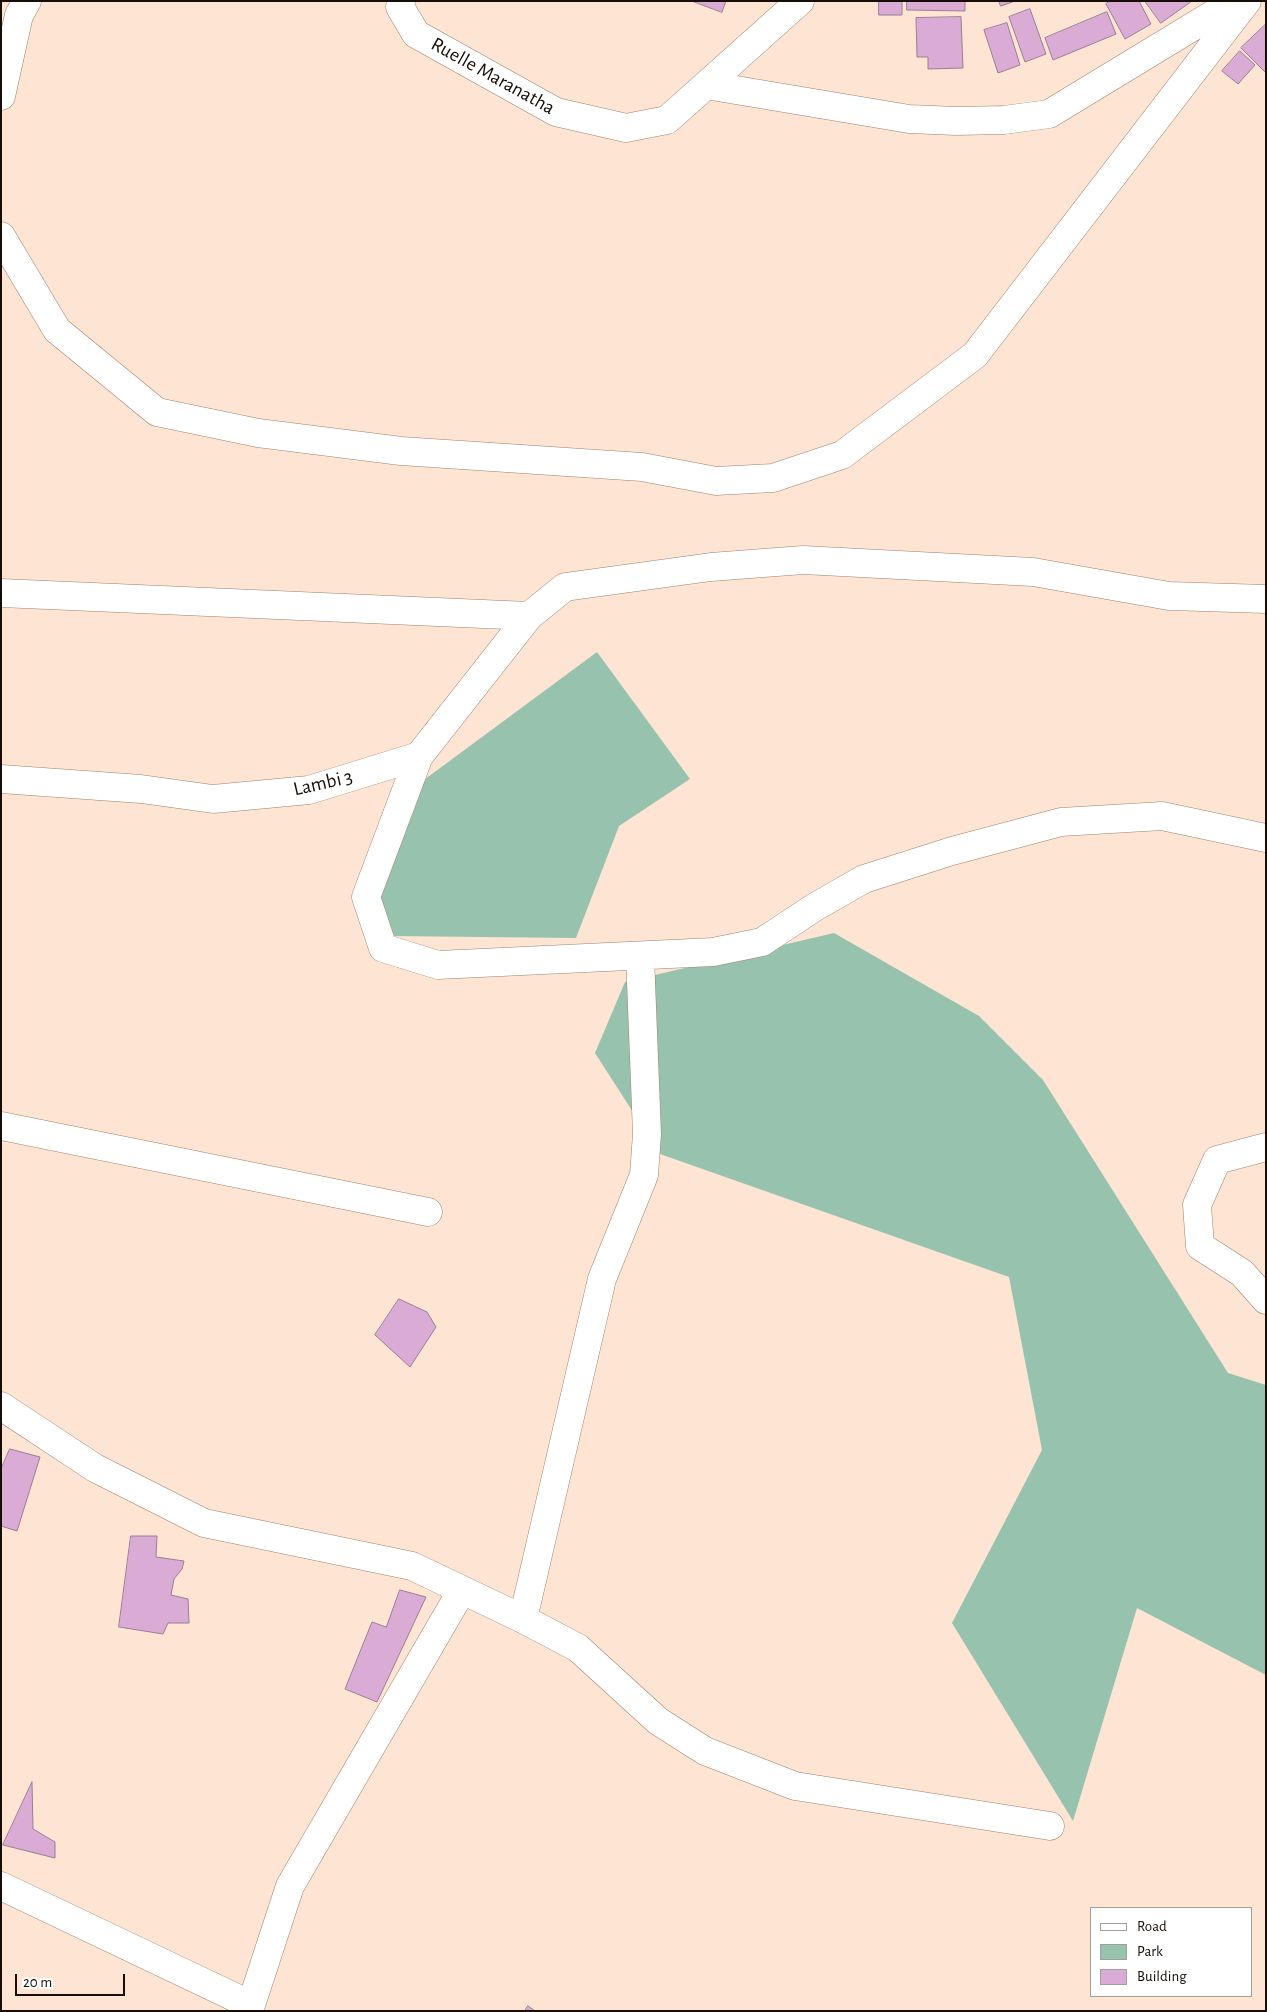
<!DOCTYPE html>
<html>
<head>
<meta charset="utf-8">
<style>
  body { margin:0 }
  #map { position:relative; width:1267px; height:2012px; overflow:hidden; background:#fee4d3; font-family:"Alegreya Sans",sans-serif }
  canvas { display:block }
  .frame { position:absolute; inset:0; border:2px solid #170d06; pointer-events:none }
  .legend { position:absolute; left:1090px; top:1907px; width:162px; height:90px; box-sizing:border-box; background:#fff; border:1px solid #a29e9b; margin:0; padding:6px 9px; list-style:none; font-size:15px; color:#170d06 }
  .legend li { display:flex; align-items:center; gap:10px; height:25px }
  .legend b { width:25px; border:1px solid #a29e9b }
  .scale { position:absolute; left:15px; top:1974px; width:110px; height:22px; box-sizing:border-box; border:2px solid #170d06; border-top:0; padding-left:6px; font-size:15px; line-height:18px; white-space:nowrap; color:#170d06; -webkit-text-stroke:4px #fff; paint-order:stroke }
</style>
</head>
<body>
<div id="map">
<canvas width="1267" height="2012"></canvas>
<div class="frame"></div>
<ul class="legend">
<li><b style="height:6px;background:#fff"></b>Road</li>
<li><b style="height:14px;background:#97c2ae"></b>Park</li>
<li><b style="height:14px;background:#daacd5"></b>Building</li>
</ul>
<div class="scale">20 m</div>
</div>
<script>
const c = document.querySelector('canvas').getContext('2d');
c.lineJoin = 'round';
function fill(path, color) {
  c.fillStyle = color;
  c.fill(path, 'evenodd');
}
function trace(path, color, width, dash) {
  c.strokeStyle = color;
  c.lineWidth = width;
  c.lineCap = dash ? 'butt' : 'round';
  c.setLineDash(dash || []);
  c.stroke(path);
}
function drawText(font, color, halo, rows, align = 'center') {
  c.font = font + ' "Alegreya Sans",sans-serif';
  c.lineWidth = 4;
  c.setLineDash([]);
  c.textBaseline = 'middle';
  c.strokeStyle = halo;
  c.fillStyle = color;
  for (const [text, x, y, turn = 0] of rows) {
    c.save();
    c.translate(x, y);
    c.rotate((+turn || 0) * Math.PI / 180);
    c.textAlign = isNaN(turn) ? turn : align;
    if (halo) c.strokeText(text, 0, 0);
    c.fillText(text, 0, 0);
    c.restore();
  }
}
fill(new Path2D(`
  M597 652 690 779 619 826 576 938 387 936 378 898 413 788Z
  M834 933 979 1016 1043 1080 1228 1373 1266 1385V1675L1137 1608 1073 1821 952 1623 1042 1450 1009 1277 660 1154 595 1053 625 982Z`), '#97c2ae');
const building = new Path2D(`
  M692 1H726L722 12Z
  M879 1H902V15H879Z
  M907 1H965V11L907 10Z
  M999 1H1015L1001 6Z
  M1110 1H1139L1151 24 1125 39 1106 4Z
  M1145 1H1192L1161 23Z
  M1030 9 1046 54 1025 62 1009 17Z
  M1107 12 1116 34 1053 60 1045 38Z
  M961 17 963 68 928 69V57H917L916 18Z
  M1007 23 1020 65 998 73 984 30Z
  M1266 24V73L1241 48Z
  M1240 51 1255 65 1238 84 1222 71Z
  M399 1299 427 1312 436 1327 410 1367 375 1335Z
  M10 1449 40 1457 17 1531 1 1526V1469Z
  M131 1536H157L156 1557 184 1561 182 1569 174 1579 171 1595 188 1599 189 1623H168L163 1634 119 1627Z
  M400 1590 426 1597 377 1702 345 1689 372 1622 386 1627Z
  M32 1782 33 1829 55 1842V1858L3 1845Z
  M528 2006 535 2011H525Z`);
fill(building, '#daacd5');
trace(building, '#987e95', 1);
const street = new Path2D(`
  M401 1 400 7 416 34 556 112 626 128 667 120 800 1
  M706 85 909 119 956 121 1004 120 1049 114 1235 1
  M1 96 19 15 27 1
  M1 236 57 330 157 412 258 433 401 451 642 467 716 481 773 478 842 455 975 355 1247 1
  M1 593 529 616
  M419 756 366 897 383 948 438 965 713 952 762 942 815 907 864 879 952 851 1061 822 1162 816 1266 838
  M1 779 141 789 213 799 309 790 419 756 529 616 565 587 711 567 803 560 1033 572 1169 596 1266 599
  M1 1126 428 1212
  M1266 1147 1217 1160 1197 1205 1200 1246 1242 1273 1266 1300
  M1 1406 95 1468 204 1523 412 1566 523 1619 578 1648 658 1721 705 1751 795 1786 1050 1826
  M523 1619 602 1279 644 1175 647 1134 640 956
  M1 1886 251 2005
  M249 2011 290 1886 462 1590`);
trace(street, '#9e816d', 29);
trace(street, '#fff', 28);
drawText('20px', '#170d06', '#fff', [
  ["Ruelle Maranatha",493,76,29],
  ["Lambi 3",323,783,-13]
]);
</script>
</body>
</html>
